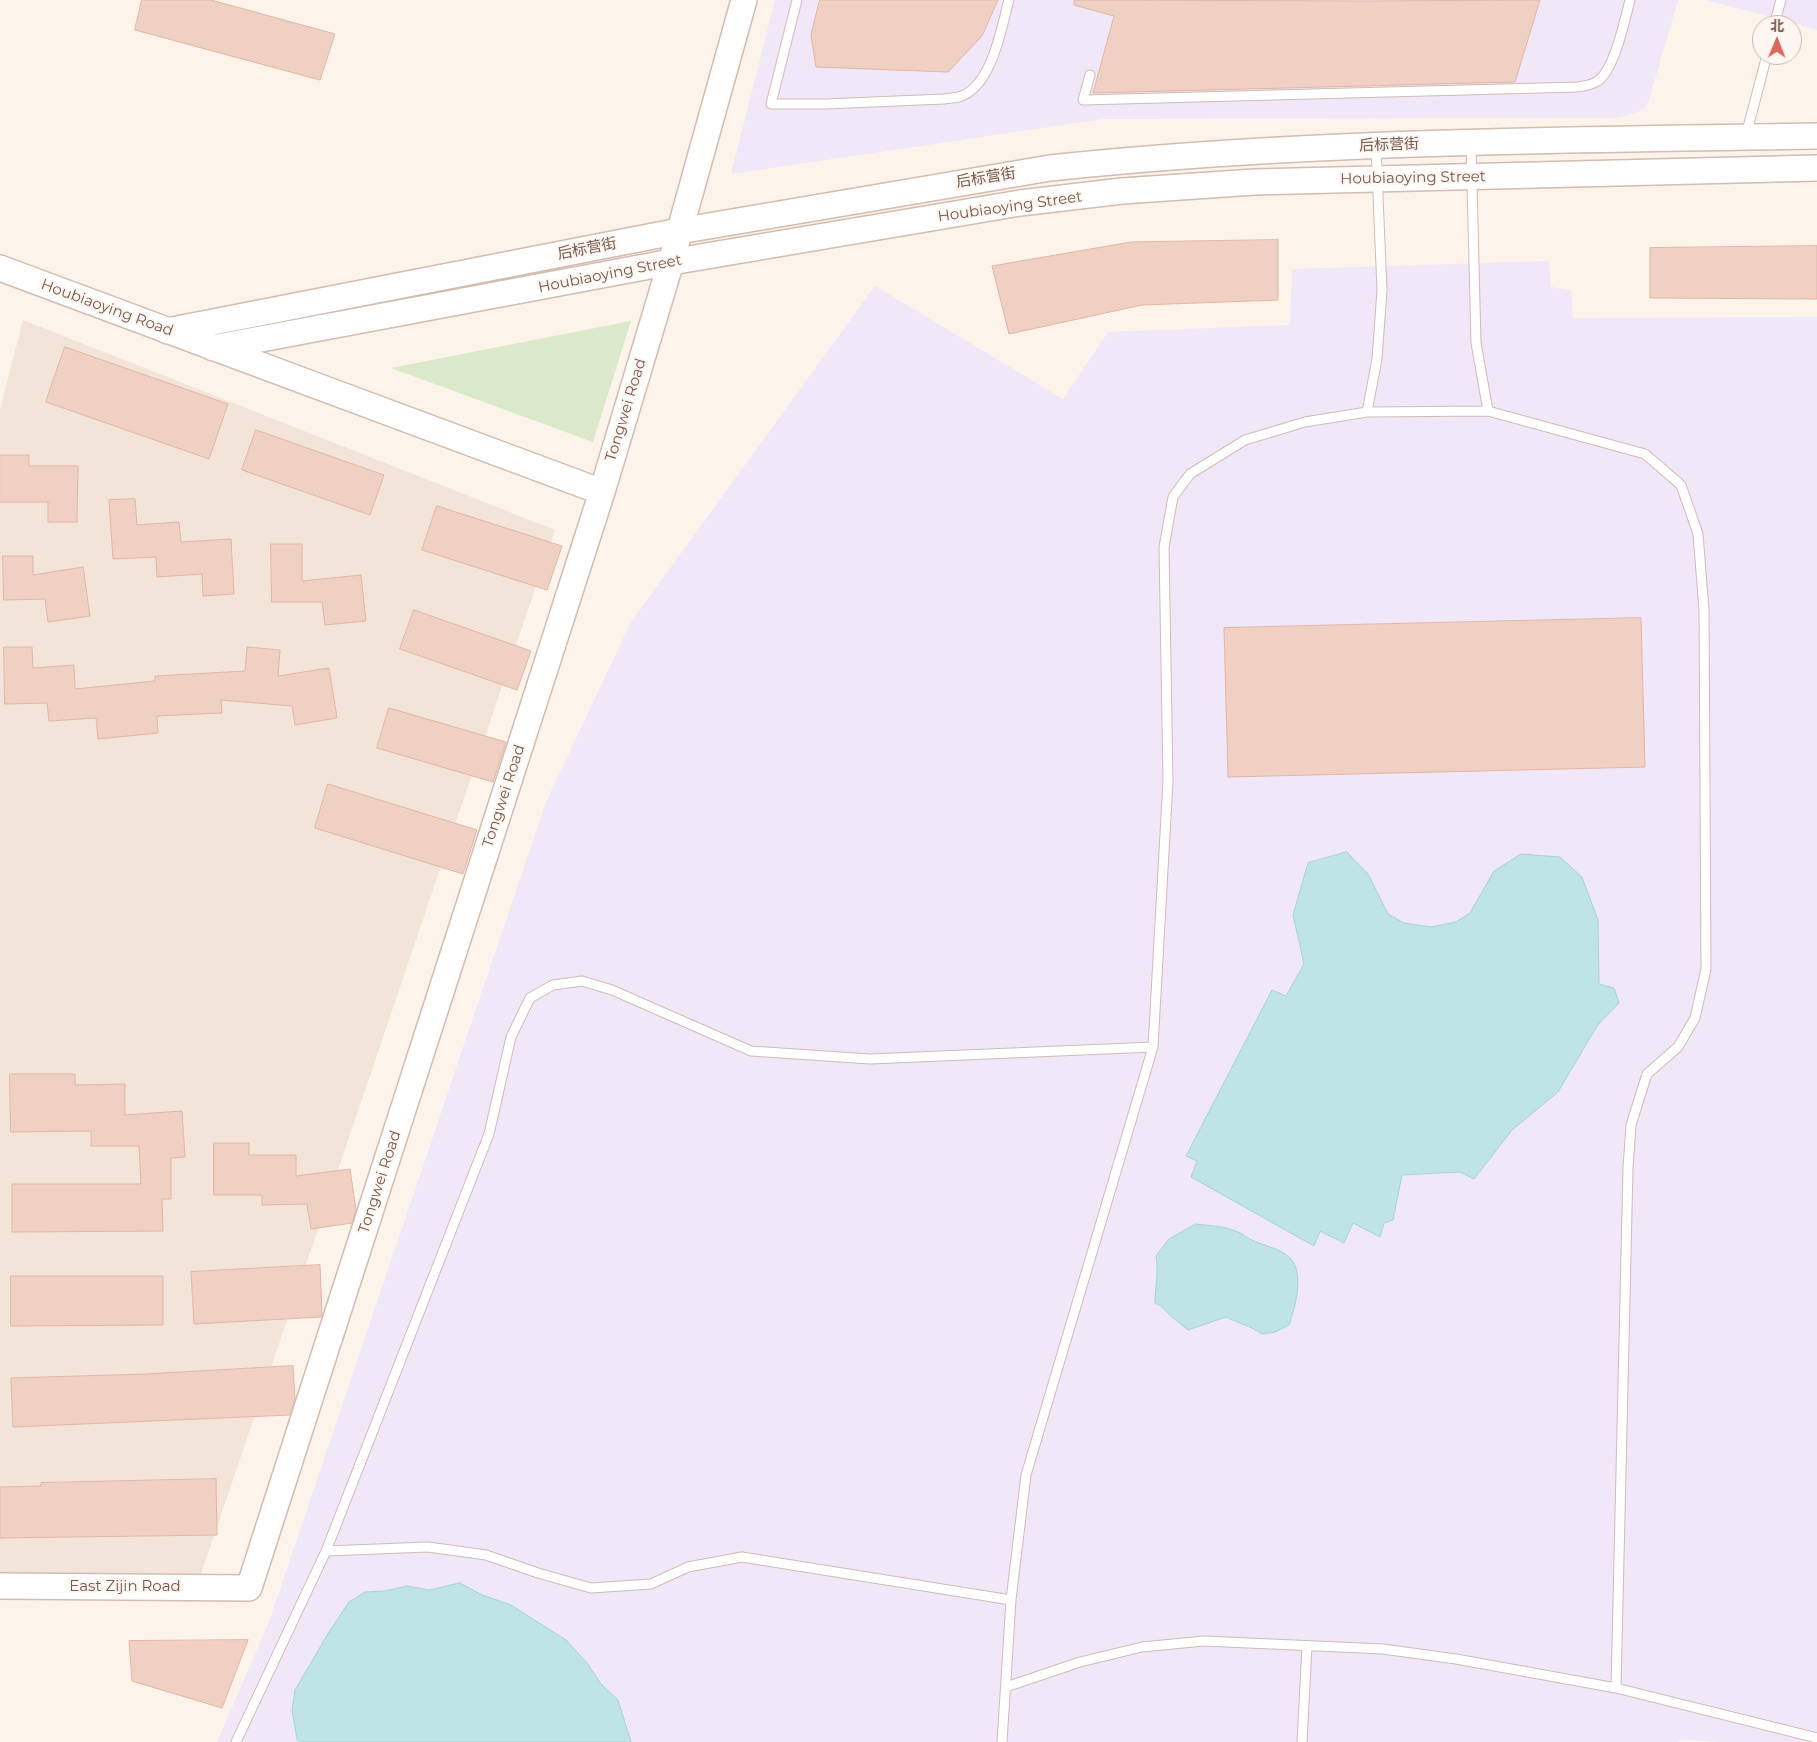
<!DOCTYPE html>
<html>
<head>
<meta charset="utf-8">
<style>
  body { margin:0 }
  #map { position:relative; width:1817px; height:1742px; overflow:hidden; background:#fcf3ea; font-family:Montserrat,"Noto Sans SC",sans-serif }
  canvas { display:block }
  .north { position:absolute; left:1752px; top:15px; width:50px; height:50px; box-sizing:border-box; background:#fef7f1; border:1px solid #c8b7b0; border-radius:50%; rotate:1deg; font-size:14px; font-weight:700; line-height:20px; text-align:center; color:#76584e }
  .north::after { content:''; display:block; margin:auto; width:18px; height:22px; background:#de6557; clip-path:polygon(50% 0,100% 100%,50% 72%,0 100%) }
</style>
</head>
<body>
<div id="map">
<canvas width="1817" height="1742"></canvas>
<div class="north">北</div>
</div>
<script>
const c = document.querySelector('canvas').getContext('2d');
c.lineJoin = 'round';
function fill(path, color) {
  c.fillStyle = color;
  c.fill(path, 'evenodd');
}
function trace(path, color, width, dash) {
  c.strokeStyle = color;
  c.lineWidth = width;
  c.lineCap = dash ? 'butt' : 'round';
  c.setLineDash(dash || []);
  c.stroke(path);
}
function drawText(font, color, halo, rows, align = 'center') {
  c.font = font + ' Montserrat,"Noto Sans SC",sans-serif';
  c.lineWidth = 4;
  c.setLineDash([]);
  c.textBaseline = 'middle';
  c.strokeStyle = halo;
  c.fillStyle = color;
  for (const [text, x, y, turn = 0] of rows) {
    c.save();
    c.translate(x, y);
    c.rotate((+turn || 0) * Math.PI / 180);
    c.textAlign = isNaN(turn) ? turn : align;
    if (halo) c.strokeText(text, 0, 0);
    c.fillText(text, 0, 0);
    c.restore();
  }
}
fill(new Path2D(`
  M23 320 555 530 201 1574 0 1573V410Z`), '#f3e4d9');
fill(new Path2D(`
  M775 0H1678L1649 100 1643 110 1625 116 1615 118 1103 119 731 174Z
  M1705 0H1817V30L1776 18Z
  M1549 261 1551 287 1571 290 1573 318 1817 317V1742H1719L1678 1739 1677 1742H217L269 1622 546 802 631 622 875 286 1063 399 1108 332 1290 325 1292 269Z`), '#f0e7f8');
fill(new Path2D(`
  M631 321 593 442 391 368Z`), '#dae9c9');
const water = new Path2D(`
  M1347 852 1368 874 1388 914 1404 923 1431 927 1456 922 1470 913 1494 871 1521 854 1560 857 1582 877 1598 920 1599 984 1614 988 1619 1003 1597 1026 1558 1092 1512 1130 1474 1179 1460 1172 1402 1175 1393 1220 1384 1223 1380 1237 1353 1223 1344 1243 1320 1231 1314 1246 1191 1177 1197 1161 1186 1156 1272 990 1286 996 1304 964 1293 915 1308 863Z
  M1196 1224C1211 1226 1225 1226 1238 1232 1243 1234 1247 1238 1252 1240 1264 1246 1280 1248 1290 1258 1305 1273 1295 1307 1289 1325L1275 1332 1262 1334C1249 1325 1240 1324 1226 1317L1188 1330 1172 1317 1161 1306 1155 1303C1155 1287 1159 1272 1156 1256L1169 1239Z
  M460 1583 482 1595 511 1605 566 1640 587 1663 601 1684 618 1700 631 1742H299L297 1739 292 1710 295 1690 329 1632 349 1602 365 1592 385 1591 407 1586 429 1590Z`);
fill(water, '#bfe4e5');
trace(water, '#a6d4d6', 1);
const building = new Path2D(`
  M142 0H211L335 34 320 80 135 30Z
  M820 0H998L982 36 948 72 816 67 811 35Z
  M1075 0 1369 1 1540 0 1515 82 1093 93 1114 16 1074 5Z
  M1278 240V300L1142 305 1009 334 992 266 1131 242Z
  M1817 246V299L1650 298V248Z
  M65 347 228 404 209 459 46 402Z
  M256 430 384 475 370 515 242 470Z
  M0 455H29V466H78L77 522H48V502H0Z
  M135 499 137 525 179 522 181 542 231 539 234 594 203 596 202 574 157 577 156 557 113 559 109 500Z
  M437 506 562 546 547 590 422 550Z
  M271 544H302V581L361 575 366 621 325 625 322 602H272Z
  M3 556H33V575L83 567 90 616 48 622 45 599 4 600Z
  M414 610 531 651 517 690 400 649Z
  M1641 618 1645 767 1228 777 1224 628Z
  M4 647H32L33 668 74 665 75 689 155 681V676L245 671 247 647 280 650 278 676 329 668 337 718 295 725 292 706 221 700 222 713 157 716 158 733 98 739 96 718 49 721 47 703 5 704Z
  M389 708 506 742 493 782 377 748Z
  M328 784 477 830 463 874 315 828Z
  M10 1074H75V1085L125 1084V1115L182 1111 185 1157 171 1158V1199H162L163 1231 12 1232V1184H141L139 1146H91V1131L11 1132Z
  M214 1143H249V1155H296V1176L350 1169 356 1210 352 1223 311 1229 307 1204 262 1205V1195H214Z
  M320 1265 322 1313 321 1317 194 1324 191 1272Z
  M11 1276H163V1325L11 1326Z
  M293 1366 295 1399 290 1415 13 1427 11 1378 146 1374Z
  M216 1479 217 1535 0 1538V1487L41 1486V1483Z
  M248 1640 222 1708 132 1681 129 1641Z`);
fill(building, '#f0d0c3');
trace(building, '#e2b5a4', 1);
const lane = new Path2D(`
  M797 0 771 104H825L944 99C949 98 954 98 959 97 992 87 1001 29 1009 0
  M1774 25 1781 0
  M1090 75 1083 100 1578 87C1584 86 1591 85 1596 82 1614 73 1625 19 1630 0
  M1746 135 1767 55
  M1471 145 1476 343 1488 411 1645 454 1681 485 1698 534 1704 610 1706 969 1695 1018 1678 1047 1647 1074 1631 1125 1628 1168 1616 1688
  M1367 412 1488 411
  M326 1551 428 1547 486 1555 538 1573 591 1588 651 1584 688 1567 742 1557 1011 1600
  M1006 1687 1080 1662 1142 1647 1204 1641 1383 1649 1456 1659 1616 1688 1817 1738
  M236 1742 326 1551 489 1134 511 1037 530 998 553 985 582 981 612 990 751 1051 870 1059 1153 1047
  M1002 1742 1011 1600 1026 1475 1153 1047 1168 781 1164 547 1173 497 1190 474 1245 440 1305 422 1367 412 1377 359 1382 290 1376 148
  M1302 1742 1307 1646`);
const secondary = new Path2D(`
  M0 268 602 492
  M167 331 679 231 1050 168C1305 141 1561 140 1817 136
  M213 348 671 262 1020 203 1122 191 1254 182 1817 168
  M0 1586 249 1588 602 492 671 262 744 0`);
trace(lane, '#d0bcb2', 11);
trace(secondary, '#d3bcb0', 28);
trace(lane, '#fff', 9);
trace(secondary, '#fff', 25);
drawText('15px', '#76584e', '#fef7f1', [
  ["后标营街",1389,145,-2],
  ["后标营街",986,178,-9],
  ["Houbiaoying Street",1413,178,-1],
  ["Houbiaoying Street",1010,207,-8],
  ["后标营街",587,249,-11],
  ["Houbiaoying Street",610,274,-11],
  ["Houbiaoying Road",107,308,20],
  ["Tongwei Road",626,410,-73],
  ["Tongwei Road",504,796,-72],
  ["Tongwei Road",380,1182,-72],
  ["East Zijin Road",125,1587]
]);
</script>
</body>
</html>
